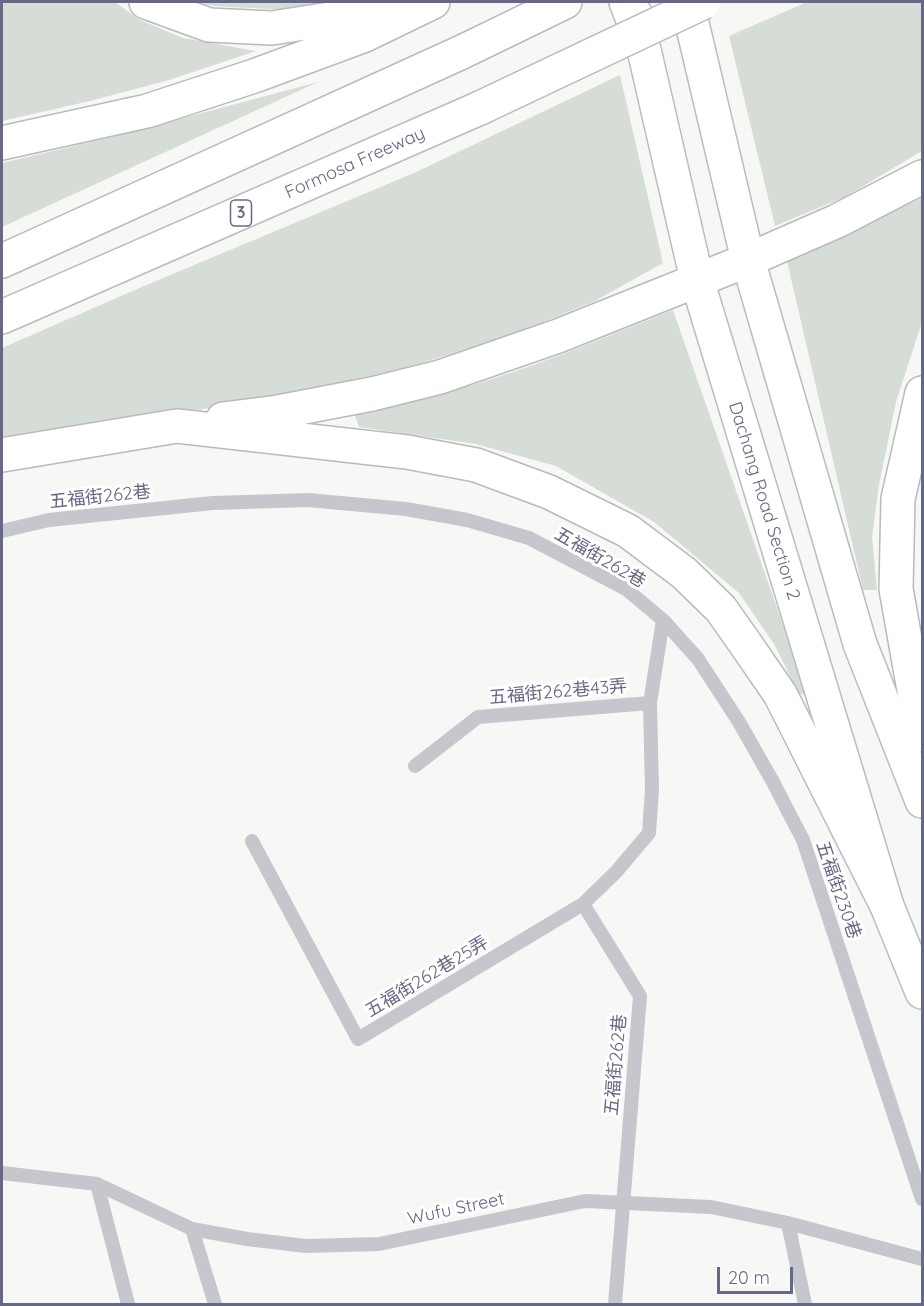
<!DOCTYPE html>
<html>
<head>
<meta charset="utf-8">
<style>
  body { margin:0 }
  #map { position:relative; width:924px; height:1306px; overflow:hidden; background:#f7f8f6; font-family:Quicksand,sans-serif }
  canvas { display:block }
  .frame { position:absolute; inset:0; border:3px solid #676787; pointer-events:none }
  .scale { position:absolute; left:717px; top:1267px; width:76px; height:27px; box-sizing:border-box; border:3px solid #676787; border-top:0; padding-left:8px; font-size:18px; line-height:21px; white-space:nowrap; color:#676787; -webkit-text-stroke:4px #fff; paint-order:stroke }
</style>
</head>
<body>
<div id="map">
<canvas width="924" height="1306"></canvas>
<div class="frame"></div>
<div class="scale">20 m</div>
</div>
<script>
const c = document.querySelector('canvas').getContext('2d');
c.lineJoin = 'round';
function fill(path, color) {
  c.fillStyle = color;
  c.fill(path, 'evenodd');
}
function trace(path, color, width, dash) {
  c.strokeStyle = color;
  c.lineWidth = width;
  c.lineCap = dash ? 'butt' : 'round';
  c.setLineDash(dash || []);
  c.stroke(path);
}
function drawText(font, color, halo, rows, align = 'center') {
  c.font = font + ' Quicksand,"Noto Sans TC",sans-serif';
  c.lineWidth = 6;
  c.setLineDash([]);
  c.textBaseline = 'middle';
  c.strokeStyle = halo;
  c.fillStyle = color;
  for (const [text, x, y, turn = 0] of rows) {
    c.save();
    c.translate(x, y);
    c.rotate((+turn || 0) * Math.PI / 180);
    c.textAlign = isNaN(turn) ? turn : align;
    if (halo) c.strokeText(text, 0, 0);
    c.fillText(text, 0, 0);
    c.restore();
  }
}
fill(new Path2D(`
  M2 2H115L140 20 183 38 256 51 169 80 90 101 2 121Z
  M198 2H330L292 10 213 6Z
  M807 2H922V151L845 197 775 226 729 36Z
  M620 75 663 263 595 301 506 337 408 367 336 384 99 429 2 445V348L144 286 414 173Z
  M318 82 2 227V163L112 137Z
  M922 198V322L896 402 879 485 872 537 877 590H863L787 261Z
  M673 310 807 694H799L774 644 739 593 654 522 556 466 476 444 359 427 353 410C400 402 447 394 492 379 554 359 613 334 673 310Z`), '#d5ddd6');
const secondary = new Path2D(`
  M687 2 748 260 860 644 922 801
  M636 15 697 280 887 906 922 992`);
const motorway = new Path2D(`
  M146 2 209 25 272 28 362 14 392 8
  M626 2 642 43
  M2 143 147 111 254 76 365 35 433 2
  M2 261 462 52 565 2
  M2 317 480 108
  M922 393 898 499 896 589 922 735
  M223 419 278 412 372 394 440 377 558 336 748 260 837 221 922 177
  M2 455 177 426 407 452 476 465 549 492 628 531 684 573 721 609 749 649 780 694 887 906`);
trace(secondary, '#bbbbc3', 36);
trace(motorway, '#b9b9bf', 36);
trace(new Path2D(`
  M2 531 49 520 213 503 308 500 406 509 467 520 529 538 626 589 663 620 698 659 739 722 773 782 803 840 922 1199
  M415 766 478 717 650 703
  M252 841 358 1039 583 904 616 872 649 833 652 789 650 703 663 620
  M583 904 640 996 615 1304
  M2 1173 97 1184 192 1229 247 1239 306 1246 379 1244 585 1201 711 1207 788 1223 922 1259
  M97 1184 128 1304
  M788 1223 805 1304
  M192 1229 215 1304`), '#c6c6cd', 14);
trace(secondary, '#fff', 33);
trace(motorway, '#fff', 33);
const motorwayBridge = new Path2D(`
  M480 108 704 2`);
trace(motorwayBridge, '#b9b9bf', 36, []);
trace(motorwayBridge, '#fff', 33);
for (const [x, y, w] of [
  [241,213,21]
]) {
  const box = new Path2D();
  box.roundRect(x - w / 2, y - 13, w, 26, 4.5);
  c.fillStyle = '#fff';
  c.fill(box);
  trace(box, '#676787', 1.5);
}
drawText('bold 16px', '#676787', null, [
  ["3",241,213]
]);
drawText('18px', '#676787', '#fff', [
  ["Formosa Freeway",355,163,-24],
  ["五福街262巷",100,497,-6],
  ["Dachang Road Section 2",764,501,73],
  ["五福街262巷",600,558,30],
  ["五福街262巷43弄",558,692,-5],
  ["五福街230巷",838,890,71],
  ["五福街262巷25弄",427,977,-31],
  ["五福街262巷",616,1065,-85],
  ["Wufu Street",456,1209,-12]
]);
</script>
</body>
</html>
